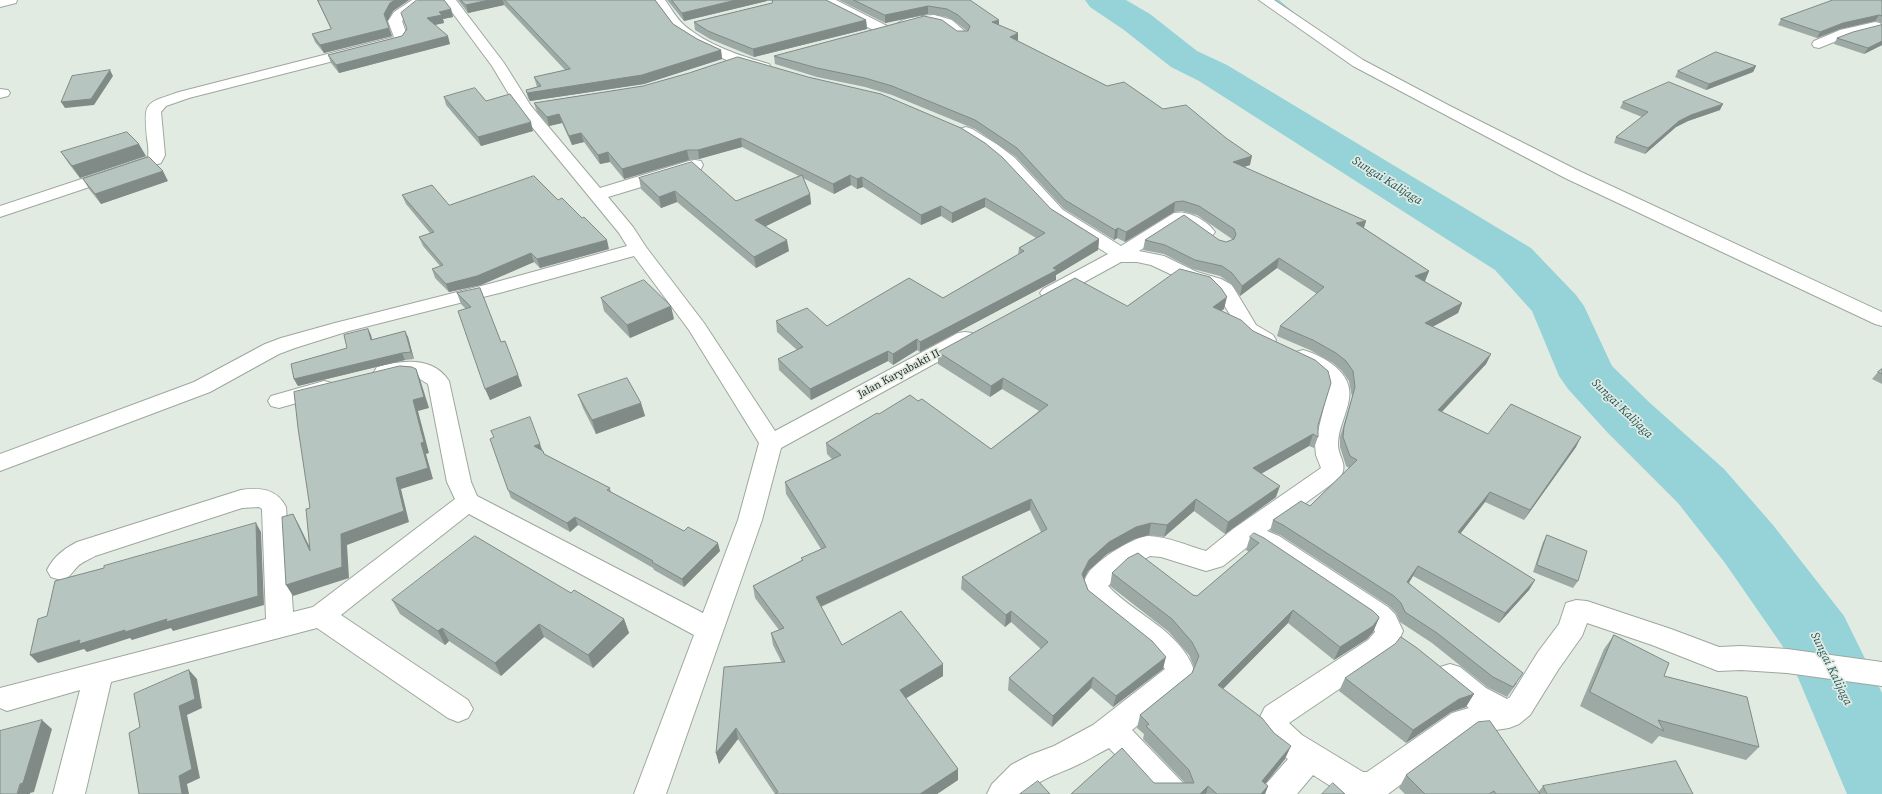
<!DOCTYPE html>
<html>
<head>
<meta charset="utf-8">
<style>
  body { margin:0 }
  canvas { display:block; background:#e2ebe2 }
</style>
</head>
<body>
<canvas width="1882" height="794"></canvas>
<script>
const c = document.querySelector('canvas').getContext('2d');
c.lineJoin = 'round';
function fill(path, color) {
  c.fillStyle = color;
  c.fill(path, 'evenodd');
}
function trace(path, color, width, dash) {
  c.strokeStyle = color;
  c.lineWidth = width;
  c.lineCap = dash ? 'butt' : 'round';
  c.setLineDash(dash || []);
  c.stroke(path);
}
function drawText(font, color, halo, rows, align = 'center') {
  c.font = font + ' "Source Serif 4",serif';
  c.lineWidth = 3.5;
  c.setLineDash([]);
  c.textBaseline = 'middle';
  c.strokeStyle = halo;
  c.fillStyle = color;
  for (const [text, x, y, turn = 0] of rows) {
    c.save();
    c.translate(x, y);
    c.rotate((+turn || 0) * Math.PI / 180);
    c.textAlign = isNaN(turn) ? turn : align;
    if (halo) c.strokeText(text, 0, 0);
    c.fillText(text, 0, 0);
    c.restore();
  }
}
fill(new Path2D(`
  M1272 0H1279L1297 15 1292 16Z`), '#95d3d9');
fill(new Path2D(`
  M1085 0H1126L1150 14 1197 51 1227 65 1531 248 1576 295 1584 306 1612 366 1649 402 1724 469 1773 525 1844 616 1882 693V794H1847L1788 654 1725 563 1678 503 1607 432 1568 389 1559 376 1532 311 1495 270 1199 81 1171 67 1124 30 1090 7Z`), '#95d3d9');
const street = new Path2D(`
  M0 0H17L16 3 0 7Z
  M412 0H426L402 21 408 38 404 43 189 98 166 106 161 112 165 155 161 163 0 217V206L148 157C149 151 148 144 147 138 144 101 144 104 179 92L394 37 388 21 394 12Z
  M443 0H456L504 63 531 106 600 188 689 161 695 160 701 161 703 165 701 169 608 197 633 227 646 247 704 323 775 431 958 333 965 332 972 333 975 338 972 343 781 448 762 520 666 794H634L694 635 469 514 341 615 468 700 473 709 468 718 458 722 448 718 317 628 111 682 85 794H53L80 690 7 711 0 708V688L266 619 262 509 259 507 242 508 95 556C90 559 82 562 78 566 68 577 67 583 51 577L47 570C54 556 64 549 77 542L241 490C260 487 277 489 286 507L293 612 313 607 455 499 447 482 428 384 413 375 385 379 377 377 374 372 377 367C402 360 433 356 449 381L471 482 477 496 703 613 738 520 759 443 689 330 634 256 503 292 349 331 295 348 279 354 210 392 0 471V454L194 382 265 344 281 338 335 323 489 284 627 246 619 233 519 111 492 66Z
  M652 0H665C671 8 676 18 684 25 707 45 740 56 769 64L771 67 769 70C750 75 688 43 674 30 665 21 658 10 652 0Z
  M826 0H836L889 27 891 30 889 33H879L826 6 825 3Z
  M1259 0H1274L1363 60 1450 106 1577 170 1882 312V326L1875 324 1565 178 1440 112 1353 66Z
  M935 15 952 20 969 35 967 38C954 41 948 27 937 23 927 20 913 27 903 29L898 28 896 25C901 18 926 15 935 15Z
  M1875 22 1880 23 1882 26 1880 29 1849 36 1819 48 1814 47 1812 44 1814 41 1840 30Z
  M0 89 8 90 10 93 8 96 0 98Z
  M966 127 972 129 998 145 1015 158 1063 210 1121 246 1174 213C1188 210 1207 220 1215 232L1212 236C1200 239 1192 230 1182 223L1139 251 1164 256 1197 272 1221 279 1232 285 1256 325 1273 335 1276 340 1273 345 1266 347 1259 345 1241 333 1217 293 1207 287 1183 280 1151 265 1137 262H1121L1057 297 1050 299 1043 297 1040 293 1043 289 1108 254 1051 218 1003 166 986 151 960 135 958 132 960 129Z
  M1303 350C1324 356 1354 373 1349 399 1347 414 1338 428 1338 444 1338 458 1349 464 1340 478L1267 531 1279 536 1388 607 1395 614 1403 631 1396 647 1388 656 1289 723 1302 735 1363 772H1367L1452 713 1469 708 1440 685 1436 676 1440 667 1450 664 1460 667 1486 688 1507 699 1510 697 1538 652 1559 624 1566 603 1576 600 1587 601 1671 629 1719 647 1741 646 1787 649 1882 662V686L1787 673 1741 670 1718 671 1652 645 1587 623 1582 636 1558 670 1530 715 1519 724 1509 728 1469 734 1388 794H1343L1313 775 1297 794H1261L1266 784 1288 759C1275 751 1263 739 1256 725L1265 707 1368 640 1375 632 1374 629 1368 623 1261 550 1250 545 1223 566 1206 571 1161 557 1150 556 1125 570 1108 586C1135 615 1180 630 1194 670L1187 685 1132 730 1184 784 1189 794H1152L1109 748C1097 754 1085 762 1073 767 1055 775 1038 780 1024 794H987L992 784 1011 765 1030 755 1054 746 1093 725 1165 669 1150 651 1087 600 1082 586C1084 582 1086 576 1089 572 1098 560 1134 536 1149 536 1169 537 1188 546 1206 551L1233 529 1321 468 1316 455 1315 444 1328 390 1326 382 1323 379 1296 362 1292 357 1296 352Z
  M324 381 332 383 335 388 332 393 279 408 271 406 268 401 271 396Z`);
trace(street, '#9ea79e', 2);
fill(street, '#fff');
fill(new Path2D(`
  M317 0H409L393 11 387 21 392 36 324 53 315 42 312 34 331 29Z
  M458 0H655L673 24 697 39 721 50 722 59 644 84 530 101 528 98 526 90 537 87 534 77 565 70 504 5 468 13Z
  M667 0H826L866 20 867 29 754 57 710 39 695 30 694 22 772 3V1H767L684 21Z
  M839 0H970L1018 41 1107 86 1163 109 1250 165 1244 167 1366 221 1364 228 1429 271 1425 281H1424L1462 303 1458 313 1432 327 1491 354 1486 364 1442 412 1488 434 1576 447 1524 520 1485 502 1460 534 1535 580 1529 590 1499 623 1413 576 1409 583 1517 683 1507 697 1487 687 1432 643 1400 622 1396 613 1389 606 1280 535 1270 531 1273 520 1310 506 1349 468 1346 466 1340 447V437L1352 397 1349 381 1342 371 1333 363 1310 350 1277 336 1280 326 1317 294 1277 268 1240 296 1230 283 1220 276 1193 269 1164 254 1143 250 1145 240H1219L1226 242 1232 240V239L1197 215 1182 211 1174 212 1125 242 1117 238 1114 240 1064 209 1016 157 975 129 892 95 865 87 817 77 775 64 774 56 957 31H967L957 23 947 17 928 14 885 23Z
  M1882 0V24L1880 22 1875 21 1840 29 1817 38 1778 25 1781 19Z
  M451 9 453 17 443 19 444 23 435 25 450 44 339 73 331 63 328 55 402 36 407 29Z
  M1882 25V45L1864 54 1834 44 1837 38Z
  M1756 66 1753 72 1706 90 1675 77 1678 71Z
  M643 86 1051 209 1099 239 1098 250 1056 275V280L920 352 917 350 893 365 888 361 811 400 779 370 778 359 797 350 777 332 776 321 827 326 943 298 1018 255 1019 248 1036 238 985 207 952 223 941 216 921 225 863 187 857 189 851 185 834 194 803 178 810 194 811 204 766 226 789 251 756 268 677 202 661 208 641 189 639 178 736 201 799 176 742 147 699 159 689 160 624 179 610 162 600 164 584 142 572 145 562 123 549 126 537 112 534 103Z
  M444 97 486 101 533 131 481 146 446 105Z
  M1623 102 1720 110 1688 121 1676 127 1645 154 1614 143 1616 137 1642 117 1620 108Z
  M61 152 146 156 80 178 69 164Z
  M83 179 168 181 101 204 89 189Z
  M402 195 449 205 609 249 540 268 534 262 481 285 449 292 435 278 432 269 440 266 423 246 419 237 430 233 406 204Z
  M480 288 501 342 518 375 522 386 490 400 466 309 461 304 457 293Z
  M601 298 674 319 630 338 604 311Z
  M1127 306 1224 309 1221 311 1318 425V437L1314 448 1309 446 1261 474 1276 497 1225 534 1194 511 1164 537 1149 535 1134 539 1107 554 1088 571 1084 579 1088 590 1163 669 1113 707 1091 688 1052 727 1008 690 1009 678 1041 649 1011 622 1005 627 961 589 962 577 1041 532 1030 510 821 607 842 645 943 676 905 698 958 769V780L937 794H775L738 739 719 764 716 753 782 663 773 645 771 633 779 630 755 598 753 586 802 560 801 558 821 549 786 494 785 482 832 459 827 454 826 443 879 414 918 401 991 449 1039 411 1002 389 990 397 938 364V352Z
  M368 329 371 335 372 340 405 331 408 337 414 359 405 360 298 386 294 379 347 348Z
  M1882 369V384L1872 379 1878 372Z
  M578 395 641 403 645 416 596 434 583 408Z
  M494 437 543 451 544 454 610 488 611 492 720 551 684 587 654 570 653 568 578 525 570 532 511 498 508 490Z
  M1547 535 1578 581 1573 588 1533 572 1543 542Z
  M1250 537 1379 618 1373 632 1367 639 1334 660 1288 623 1223 689 1285 759 1265 784 1268 786 1265 794H1071L1154 783H1185L1143 739 1144 734 1137 728 1140 715 1192 673 1194 667 1189 655 1169 632 1110 586 1112 573 1197 596 1249 552 1246 550Z
  M571 593 624 619 629 633 593 668 544 637 501 676 449 641 445 645 400 614 392 600Z
  M1614 635 1664 676 1759 747 1746 760 1659 736 1652 744 1580 706 1604 649Z
  M1345 678 1466 707 1451 712 1406 743 1339 691Z
  M1406 775 1539 791 1543 786 1693 794H1405L1399 788Z`), '#9da9a5');
fill(new Path2D(`
  M395 0H409L393 11 387 22 384 14 390 3Z
  M489 0H503L504 5 468 13 466 5Z
  M736 0H767V1L684 21 682 13Z
  M928 6V14L885 23V15Z
  M451 9 453 17 443 19 444 23 429 26 427 18 439 12Z
  M1879 15 1875 21 1840 29 1817 38 1820 32 1843 23Z
  M866 20 867 29 754 57 753 49Z
  M999 20V28L992 22Z
  M389 28 392 36 324 53 320 45Z
  M1018 33V42L1010 37Z
  M448 36 450 44 339 73 336 65Z
  M1882 41V45L1864 54 1868 48Z
  M721 50 722 59 644 84 530 101 527 93Z
  M1756 66 1753 72 1706 90 1709 84Z
  M110 70 113 76 94 105 65 108 61 102Z
  M1723 104 1720 110 1688 121 1676 127 1645 154 1648 148 1679 121 1691 115Z
  M559 114 562 123 549 126 547 117Z
  M531 122 533 131 481 146 478 137Z
  M581 133 584 142 572 145 569 136Z
  M741 138 742 147 699 159 698 150Z
  M139 144 146 156 80 178 72 166Z
  M687 150 689 160 624 179 622 169Z
  M608 152 610 162 600 164 598 155Z
  M1252 156 1250 165 1231 171 1233 162Z
  M163 171 168 181 101 204 95 194Z
  M850 175 851 185 834 194 833 184Z
  M862 177 863 187 857 189V179Z
  M675 191 677 202 661 208 659 197Z
  M810 194 811 204 756 231 755 220Z
  M985 198V207L952 223V213Z
  M1175 202 1174 212 1125 242 1126 232Z
  M941 206V216L921 225V215Z
  M1366 221 1363 230 1356 223Z
  M1118 228 1117 238 1114 240 1115 230Z
  M1099 239 1098 250 1056 275V280L920 352V342L1053 268Z
  M607 240 609 249 540 268 537 259Z
  M787 240 789 251 756 268 754 257Z
  M531 253 534 262 481 285 449 292 446 284Z
  M1279 258 1277 268 1240 296 1242 286Z
  M1429 271 1425 281 1412 286 1415 276Z
  M1227 297 1224 309 1211 318 1213 307Z
  M1462 303 1458 313 1421 333 1425 323Z
  M671 306 674 319 630 338 627 325Z
  M368 329 371 335 374 347 371 340Z
  M405 331 408 337 414 359 411 352Z
  M917 339V350L893 365V354Z
  M888 351V361L811 400 810 389Z
  M402 353 405 360 298 386 294 379Z
  M1491 354 1486 364 1434 420 1438 410Z
  M416 369 420 379 429 408 418 411 429 453 426 454 433 479 401 489 409 522 347 545 349 578 293 596 286 585 341 534 396 478 421 443 413 400Z
  M518 375 522 386 490 400 485 389Z
  M1003 378 1002 389 990 397 991 386Z
  M641 403 645 416 596 434 592 420Z
  M1313 434 1309 446 1250 480 1253 468Z
  M1581 437 1576 447 1524 520 1530 510Z
  M540 444 543 452 534 446Z
  M1280 486 1276 497 1225 534 1228 522Z
  M1490 492 1485 502 1453 543 1458 532Z
  M1031 499 1030 510 817 608 816 597Z
  M1196 499 1194 511 1164 537 1167 525Z
  M293 514 299 525 317 562 310 551Z
  M575 517 578 525 570 532 567 523Z
  M256 523 261 532 264 605 173 631 171 628 132 640 130 638 87 652 84 649 38 663 30 655 80 640 167 619Z
  M1151 523 1149 535 1134 539 1107 554 1088 571 1081 585 1082 574 1089 560 1109 542 1136 527Z
  M718 543 720 551 684 587 682 579Z
  M1418 566 1413 576 1403 592 1407 582Z
  M1535 580 1529 590 1499 623 1505 613Z
  M1293 610 1288 623 1214 698 1218 685Z
  M1011 611V622L1005 627 1006 615Z
  M1379 618 1373 632 1367 639 1334 660 1340 647Z
  M624 619 629 633 593 668 588 655Z
  M539 624 544 637 501 676 495 663Z
  M442 628 449 641 445 645 438 631Z
  M1166 657 1163 669 1113 707 1116 696Z
  M943 664V676L900 702V690Z
  M189 670 197 679 202 708 187 715 200 778 187 784 189 794H182L179 776V706Z
  M1093 677 1091 688 1052 727 1053 716Z
  M1474 694 1466 707 1451 712 1406 743 1413 730 1459 699Z
  M42 720 52 729 34 792 30 793V794H17Z
  M736 728 738 739 719 764 716 753Z
  M1291 746 1285 759 1257 794 1262 781Z
  M958 769V780L937 794H920Z
  M1208 786 1206 794H1200Z
  M1268 786 1265 794H1261Z`), '#808a86');
const building = new Path2D(`
  M318 0H395L390 3 384 14 389 28 320 45 312 34 331 29Z
  M417 0H444L451 9 439 12 442 15 427 18 448 36 336 65 328 55 402 36 407 29 401 13Z
  M461 0H489L466 5Z
  M505 0H655L673 24 697 39 721 50 642 75 527 93 526 90 541 86 534 77 570 69Z
  M672 0H736L682 13Z
  M773 0H826L866 20 753 49 708 31 694 22 772 3Z
  M854 0H970L999 20 992 22 1018 33 1010 37 1107 86 1124 82 1163 109 1186 105 1226 138 1252 156 1233 162 1366 221 1356 223 1429 271 1415 276 1462 303 1425 323 1491 354 1438 410 1488 434 1511 404 1581 437 1530 510 1490 492 1458 532 1535 580 1505 613 1418 566 1407 582 1523 673 1513 687 1493 677 1437 633 1405 612 1401 603 1394 596 1283 525 1273 520 1301 501 1310 506 1357 460 1350 456 1343 437 1344 427 1355 387 1353 371 1346 361 1336 353 1313 340 1280 326 1324 287 1279 258 1242 286 1232 273 1222 266 1195 260 1165 245 1145 240 1184 215 1219 240 1226 242 1234 239 1236 234 1234 229 1199 206 1183 201 1175 202 1126 232 1118 228 1115 230 1065 200 1017 148 975 120 892 86 865 78 817 68 774 56 924 16 942 20 957 31H968L970 26 958 15 947 9 928 6 885 15Z
  M1833 0H1882V16L1879 15 1843 23 1820 32 1781 19Z
  M1882 25V41L1868 48 1837 38 1853 32Z
  M1716 52 1756 66 1709 84 1678 71Z
  M738 57 808 77 881 94 961 128 985 143 1002 157 1051 209 1099 239 1053 268 1057 270 920 342 917 339 893 354 888 351 810 389 778 359 803 347 776 321 807 308 827 326 909 278 943 298 1024 251 1019 248 1045 233 985 198 952 213 941 206 921 215 862 177 857 179 850 175 833 184 741 138 698 150H687L622 169 608 152 598 155 581 133 569 136 559 114 547 117 534 103 643 86 689 73Z
  M110 70 91 99 61 102 72 76Z
  M1669 82 1723 104 1691 115 1679 121 1648 148 1616 137 1648 112 1623 102Z
  M475 88 486 101 510 94 531 122 478 137 444 97Z
  M127 132 139 144 72 166 61 152Z
  M149 157 163 171 95 194 83 179Z
  M692 162 736 201 802 175 810 194 755 220 787 240 754 257 675 191 659 197 639 178Z
  M534 176 558 200 562 198 582 218 584 217 607 240 537 259 531 253 477 276 446 284 432 269 443 265 419 237 434 232 402 195 432 185 449 205Z
  M1180 269 1210 277 1221 288 1227 297 1213 307 1241 320 1253 331 1315 360 1328 371 1331 383 1318 425V437L1313 434 1253 468 1280 486 1228 522 1196 499 1167 525 1151 523 1136 527 1109 542 1089 560 1082 574 1088 590 1152 641 1166 657 1116 696 1093 677 1053 716 1009 678 1048 642 1011 611 1006 615 962 577 1047 529 1031 499 816 597 842 645 901 611 943 664 900 690 958 769 920 794H775L778 792 736 728 716 753 724 667 785 662 771 633 784 628 753 586 803 560 801 558 826 547 785 482 841 455 826 443 877 413 879 414 910 395 918 401 922 399 991 449 1048 405 1003 378 991 386 938 352 1075 278 1127 306Z
  M644 280 671 306 627 325 601 298Z
  M480 288 501 342 505 341 518 375 485 389 458 311 471 307 457 293Z
  M368 329 371 340 405 331 411 352 402 353 294 379 291 364 347 348 344 335Z
  M400 366 412 367 416 369 424 397 413 400 424 442 421 443 428 468 396 478 404 511 341 534 342 567 286 585 282 517 293 514 310 551 306 509 310 508 298 428 294 392Z
  M1882 369V374L1878 372Z
  M627 378 641 403 592 420 578 395Z
  M530 417 540 444 534 446 543 451 544 454 610 488 607 490 684 531 688 527 718 543 682 579 652 562 653 561 575 517 567 523 508 490 490 439 494 437 491 431Z
  M256 523 258 596 166 622 167 619 125 632V630L79 644 80 640 30 655 38 619 47 616 55 581 104 568V566Z
  M1254 533 1264 538 1373 611 1379 617V618L1373 626 1340 647 1293 610 1218 685 1262 718 1274 733 1291 746 1262 781 1268 786 1261 794H1217L1208 786 1200 794H1071L1122 748 1154 783H1194L1189 770 1146 726 1149 724 1140 715 1192 673 1199 656 1192 642 1172 619 1112 573 1128 558 1138 553 1193 595 1197 596 1259 543 1250 537Z
  M1547 535 1587 551 1578 581 1537 565Z
  M475 536 571 593 574 590 624 619 588 655 539 624 495 663 442 628 438 631 392 600Z
  M1614 635 1669 663 1664 676 1747 697 1759 747 1658 720 1664 731 1590 692Z
  M1401 637 1417 648 1474 694 1459 699 1413 730 1345 678 1395 644Z
  M189 670 195 699 179 706 192 769 179 776 182 794H139L129 733 140 727 134 694Z
  M42 720 23 783 20 784 17 794H0V731Z
  M1490 721 1540 794H1496L1494 791 1489 794H1425L1406 775 1478 722Z
  M1676 761 1693 794H1547L1543 786Z
  M1038 781 1050 794H1020Z
  M1333 783 1345 794H1322Z`);
fill(building, '#b7c5c0');
trace(building, '#808a86', 1);
drawText('11px', '#292d29', '#e2ebe2', [
  ["Jalan Karyabakti II",899,374,-28]
]);
drawText('italic 12px', '#1d5358', '#e2ebe2', [
  ["Sungai Kalijaga",1387,181,32],
  ["Sungai Kalijaga",1622,409,44],
  ["Sungai Kalijaga",1831,669,64]
]);
</script>
</body>
</html>
